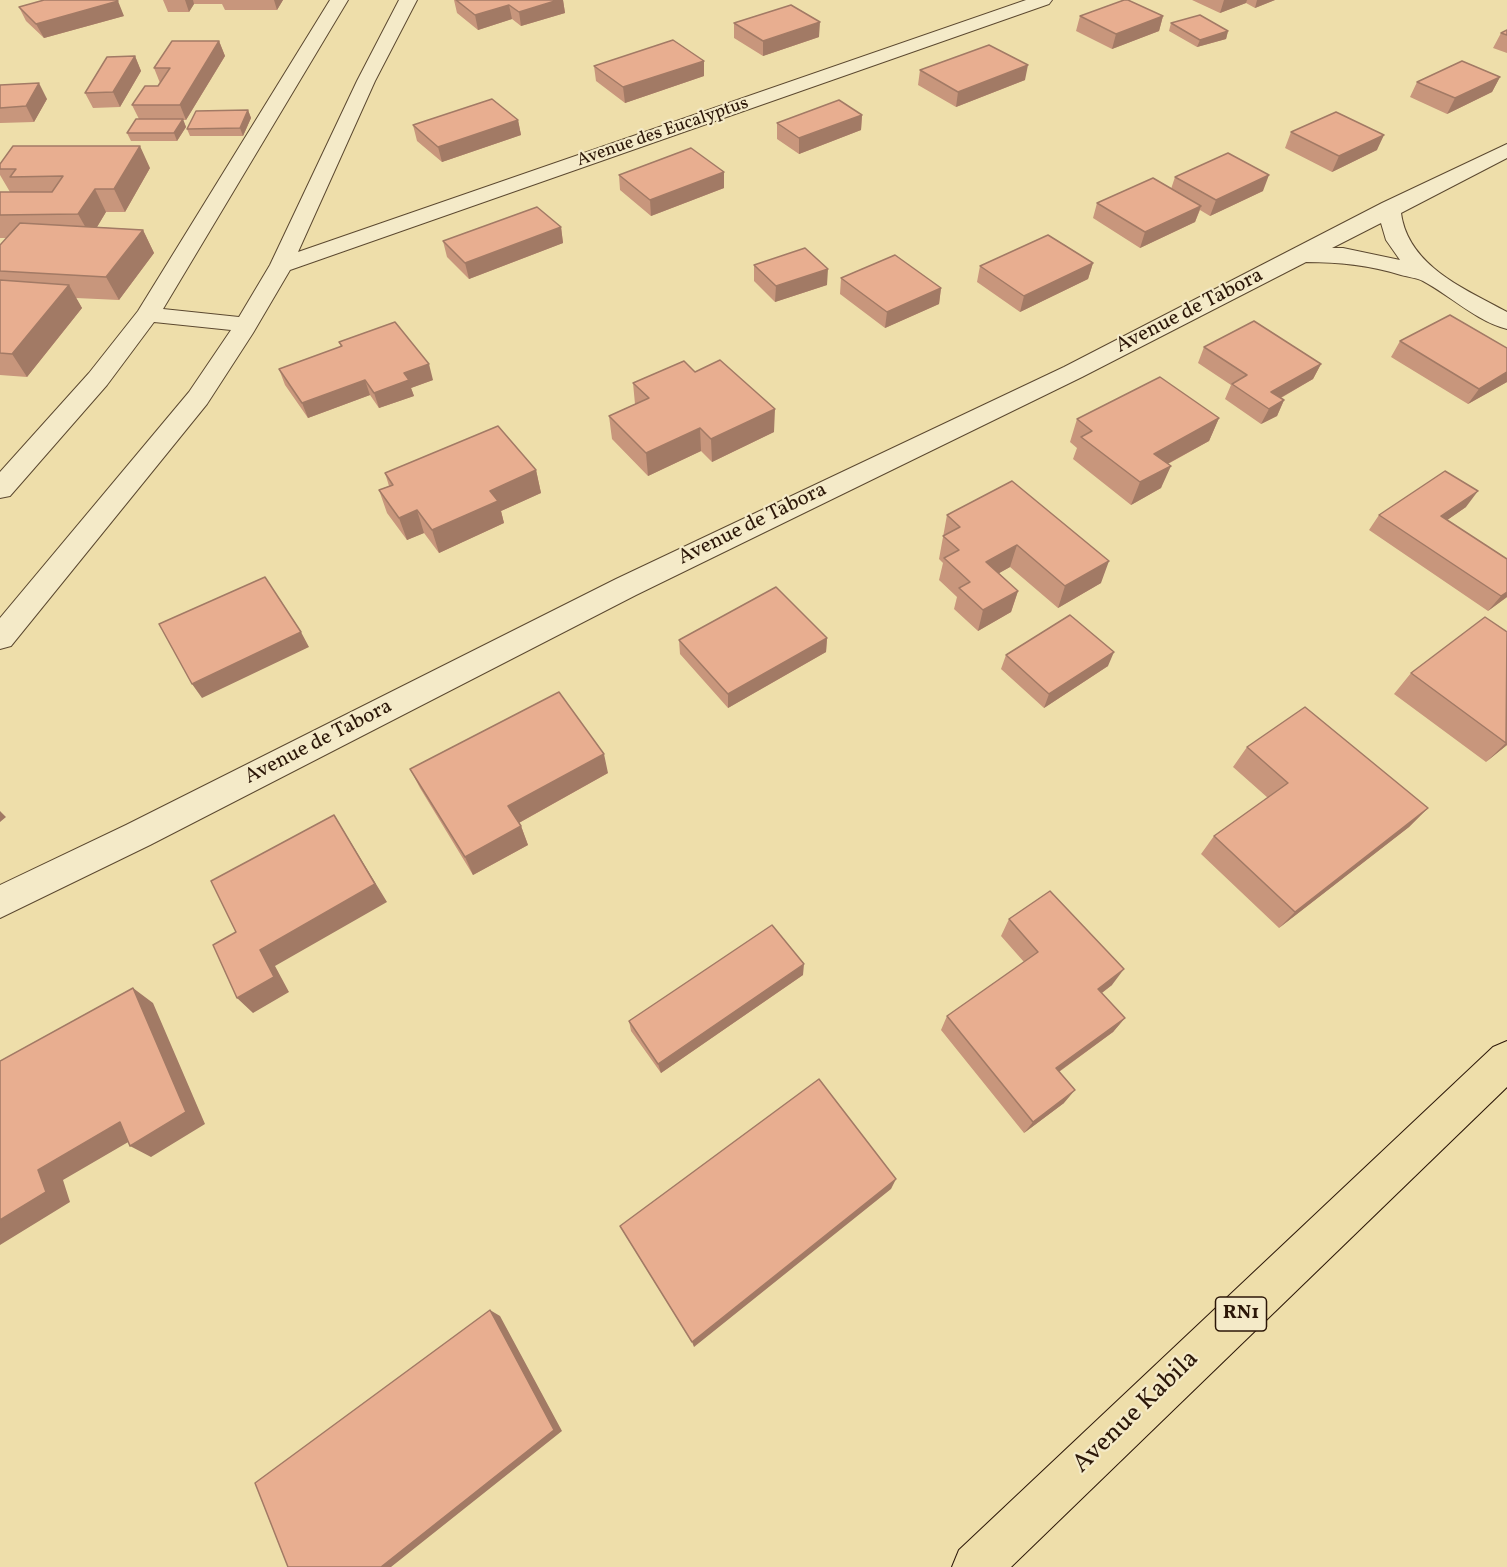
<!DOCTYPE html>
<html>
<head>
<meta charset="utf-8">
<style>
  body { margin:0 }
  canvas { display:block; background:#eedeaa }
</style>
</head>
<body>
<canvas width="1507" height="1567"></canvas>
<script>
const c = document.querySelector('canvas').getContext('2d');
c.lineJoin = 'round';
function trace(path, color, width, dash) {
  c.strokeStyle = color;
  c.lineWidth = width;
  c.lineCap = dash ? 'butt' : 'round';
  c.setLineDash(dash || []);
  c.stroke(path);
}
function fill(path, color) {
  c.fillStyle = color;
  c.fill(path, 'evenodd');
}
function drawText(font, color, halo, rows, align = 'center') {
  c.font = font + ' Vollkorn,serif';
  c.lineWidth = 4.5;
  c.setLineDash([]);
  c.textBaseline = 'middle';
  c.strokeStyle = halo;
  c.fillStyle = color;
  for (const [text, x, y, turn = 0] of rows) {
    c.save();
    c.translate(x, y);
    c.rotate((+turn || 0) * Math.PI / 180);
    c.textAlign = isNaN(turn) ? turn : align;
    if (halo) c.strokeText(text, 0, 0);
    c.fillText(text, 0, 0);
    c.restore();
  }
}
const street = new Path2D(`
  M330 0H348L163 309 239 317 270 265 357 81 399 0H417L375 81 298 252 1026 0H1052L1049 4 290 270 253 333 207 404 11 646 0 649V618L189 392 231 330 154 322 107 385 10 496 0 498V472L89 373 138 311Z
  M1507 144V158L1401 213C1408 266 1465 289 1507 312V329C1476 321 1451 296 1423 281 1417 278 1408 277 1401 275 1369 265 1339 262 1306 262L1082 377 636 595 150 845 0 918V885L126 825 616 579 1064 367 1382 203ZM1381 223 1386 240 1400 260 1343 248H1332Z`);
const highway = new Path2D(`
  M1507 1041V1087L1011 1567H952L959 1550 1493 1047Z`);
trace(street, '#5c4930', 2);
trace(highway, '#2c1708', 2);
fill(street, '#f4eac8');
fill(highway, '#eedeaa');
fill(new Path2D(`
  M163 0H283L277 10H225L222 4H194L189 12H168Z
  M454 0H563L565 13 521 26 512 19 478 30 457 13Z
  M1192 0H1275L1255 8 1246 3 1220 13Z
  M19 7 124 16 44 38 26 21Z
  M1080 16H1163L1159 31 1112 49 1076 31Z
  M734 23 819 37 763 56 734 38Z
  M1171 23 1228 31 1226 39 1197 47 1169 31Z
  M1507 30V53L1493 48 1501 33Z
  M219 41 225 56 186 120H183L186 127 177 141H131L127 133 139 119 132 105 158 86 160 83 154 68Z
  M135 56 141 71 120 107 93 108 85 93Z
  M704 61V76L625 103 596 81 594 66Z
  M920 70 1025 80 956 107 918 85Z
  M1500 77 1492 92 1447 114 1410 97 1417 82Z
  M0 85 47 99 34 122 0 123Z
  M248 110 251 118 243 136H190L187 129Z
  M862 115 861 130 799 154 777 139V123Z
  M518 120 521 135 442 162 417 141 413 125Z
  M1291 132 1377 150 1332 172 1285 148Z
  M0 164 150 168 125 212H106L97 227 143 230 154 253 119 300 76 298 82 308 27 377 0 375V245L7 238H0V192H18H10L0 175Z
  M724 172V188L651 216 620 190 619 175Z
  M1175 177 1263 191 1210 216 1200 210 1195 222 1140 248 1093 218 1097 203 1171 189Z
  M561 227 563 243 469 279 447 257 443 241Z
  M1093 263 1088 279 1020 312 977 282 980 266Z
  M754 265 827 285 775 302 754 281Z
  M841 278 941 288 939 304 885 328 840 294Z
  M1400 341 1507 348V382L1468 404 1391 357Z
  M339 342 433 380 411 388 414 396 379 408 370 395 308 418 285 385 279 369 341 347Z
  M1204 347 1321 364 1313 379 1281 398 1284 400 1277 416 1261 424 1225 399 1231 385 1198 363Z
  M695 372 774 432 712 462 701 451 648 476 612 439 609 416 635 404 633 383Z
  M1219 418 1209 441 1168 464 1161 488 1131 505 1073 459 1077 448 1070 442 1077 419Z
  M536 470 541 493 501 511 504 523 439 553 424 533 407 540 387 513 379 490 389 486 385 473Z
  M1012 481 1101 583 1058 608 1010 567 999 573 1018 591 1011 612 978 631 954 609 957 597 939 580 943 563 939 559 947 515Z
  M1466 507 1447 520 1507 559V597L1488 611 1369 530 1379 515Z
  M1507 632V745L1486 762 1394 694 1411 673Z
  M827 638 826 652 728 708 680 654 679 640Z
  M1006 655 1108 666 1044 708 1001 669Z
  M1247 747 1428 808 1409 827 1279 928 1201 854 1214 836 1268 798 1233 767Z
  M410 769 608 773 519 823 521 826 528 845 473 875 420 788Z
  M1009 919 1112 985 1102 993 1125 1018 1113 1032 1059 1072 1064 1103 1024 1133 941 1030 947 1016 1024 962 1001 936Z
  M803 975 661 1073 631 1031 629 1021Z`), '#c8967c');
fill(new Path2D(`
  M185 0H193L194 4 189 12Z
  M274 0H283L277 10Z
  M558 0H563L565 13 521 26 519 12Z
  M1224 0H1247L1246 3 1220 13Z
  M1257 0H1275L1255 8Z
  M118 1 124 16 44 38 36 24Z
  M509 5 512 19 478 30 475 15Z
  M1163 16 1159 31 1112 49 1116 34Z
  M820 22 819 37 763 56V41Z
  M1228 31 1226 39 1197 47 1200 40Z
  M219 41 225 56 186 120 180 105Z
  M135 56 141 71 120 107 113 92Z
  M704 61V76L625 103 623 87Z
  M1028 65 1025 80 956 107 958 92Z
  M1500 77 1492 92 1447 114 1455 98Z
  M39 83 47 99 34 122 26 106Z
  M248 110 251 118 243 136 240 128Z
  M862 115 861 130 799 154V138Z
  M183 119 186 127 177 141 174 133Z
  M518 120 521 135 442 162 438 147Z
  M1384 135 1377 150 1332 172 1339 156Z
  M140 146 150 168 125 212 114 189Z
  M724 172V188L651 216 650 200Z
  M1269 175 1263 191 1210 216 1216 200Z
  M95 189 106 212 91 237 78 214Z
  M1201 206 1195 222 1140 248 1145 232Z
  M561 227 563 243 469 279 465 263Z
  M143 230 154 253 119 300 106 277Z
  M1093 263 1088 279 1020 312 1024 296Z
  M828 269 827 285 775 302 776 286Z
  M69 285 82 308 27 377 12 354Z
  M941 288 939 304 885 328 887 312Z
  M429 364 433 380 411 388 414 396 379 408 374 393 404 373Z
  M1321 364 1313 379 1266 406 1271 392Z
  M1507 372V382L1468 404 1479 389Z
  M365 380 370 395 308 418 302 403Z
  M1284 400 1277 416 1261 424 1269 409Z
  M775 409 774 432 712 462 711 439Z
  M1219 418 1209 441 1145 476 1154 454Z
  M700 428 701 451 648 476 646 453Z
  M1171 466 1161 488 1131 505 1140 482Z
  M536 470 541 493 501 511 504 523 439 553 432 530 490 491Z
  M1478 491 1466 507 1430 532 1441 516Z
  M417 510 424 533 407 540 399 518Z
  M1017 545 1010 567 980 584 986 562Z
  M1109 561 1101 583 1058 608 1065 586Z
  M1018 591 1011 612 978 631 983 610Z
  M1507 592V597L1488 611 1501 596Z
  M301 632 309 647 202 698 192 684Z
  M827 638 826 652 728 708V694Z
  M1114 652 1108 666 1044 708 1049 694Z
  M1507 742V745L1486 762Z
  M604 754 608 773 515 825 508 806Z
  M1428 808 1409 827 1279 928 1295 912Z
  M0 811 6 817 0 822Z
  M334 815 387 902 275 966 289 992 253 1013 237 998 260 950Z
  M521 826 528 845 473 875 465 857Z
  M804 964 803 975 661 1073 658 1064Z
  M1124 969 1112 985 1087 1004 1098 989Z
  M133 988 153 1003 205 1124 151 1157 130 1146Z
  M1125 1018 1113 1032 1046 1081 1056 1068Z
  M1075 1090 1064 1103 1024 1133 1033 1122Z
  M120 1122 142 1134 63 1180 70 1202 0 1245V1220L38 1170Z
  M896 1179 891 1189 694 1347 692 1342Z
  M490 1310 500 1316 562 1431 391 1567H381Z`), '#a27a65');
const building = new Path2D(`
  M44 0H117L118 1 36 24 19 7Z
  M456 0H558L519 12 509 5 475 15Z
  M1124 0H1128L1163 16 1116 34 1080 16Z
  M791 5 820 22 763 41 734 23Z
  M1200 15 1228 31 1200 40 1171 23Z
  M1507 30V35L1501 33Z
  M673 40 704 61 623 87 594 66Z
  M172 41H219L180 105H132L145 86H158L170 68H154Z
  M989 45 1028 65 958 92 920 70Z
  M135 56 113 92 85 93 107 57Z
  M1462 61 1500 77 1455 98 1417 82Z
  M39 83 26 106 0 108V85Z
  M492 99 518 120 438 147 413 125Z
  M839 100 862 115 799 138 777 123Z
  M248 110 240 128 187 129 196 111Z
  M1336 112 1384 135 1339 156 1291 132Z
  M136 119H183L174 133H127Z
  M13 146H140L114 189H95L78 214 0 215V192H52L63 176 10 177 16 169H0V164Z
  M691 148 724 172 650 200 619 175Z
  M1228 153 1269 175 1216 200 1175 177Z
  M1153 178 1201 206 1145 232 1097 203Z
  M537 207 561 227 465 263 443 241Z
  M20 223 143 230 106 277 0 271V245Z
  M1048 235 1093 263 1024 296 980 266Z
  M805 248 828 269 776 286 754 265Z
  M895 255 941 288 887 312 841 278Z
  M0 280 69 285 12 354 0 353Z
  M1450 315 1507 348V372L1479 389 1400 341Z
  M1254 321 1321 364 1271 392 1284 400 1269 409 1232 384 1247 375 1204 347Z
  M395 322 429 364 404 373 409 380 374 393 365 380 302 403 279 369 342 346 339 342Z
  M720 360 775 409 711 439 700 428 646 453 609 416 649 398 633 383 684 361 695 372Z
  M1160 377 1219 418 1154 454 1171 466 1140 482 1081 437 1092 431 1077 419Z
  M498 426 536 470 490 491 498 501 432 530 417 510 399 518 379 490 393 485 385 473Z
  M1445 471 1478 491 1441 516 1507 559V592L1501 596 1379 515Z
  M1012 481 1109 561 1065 586 1017 545 986 562 1018 591 983 610 959 588 970 582 944 558 959 550 943 536 960 527 947 515Z
  M265 577 301 632 192 684 159 624Z
  M776 587 827 638 728 694 679 640Z
  M1070 615 1114 652 1049 694 1006 655Z
  M1485 617 1507 632 1506 743 1411 673Z
  M559 692 604 754 508 806 521 826 465 857 410 769Z
  M1305 707 1428 808 1295 912 1214 836 1288 783 1247 747Z
  M334 815 375 884 260 950 274 977 237 998 213 945 236 932 211 881Z
  M1050 891 1124 969 1098 989 1125 1018 1056 1068 1075 1090 1033 1122 947 1016 1038 952 1009 919Z
  M772 925 804 964 658 1064 629 1021Z
  M133 988 186 1112 130 1146 120 1122 38 1170 46 1192 0 1220V1061Z
  M819 1079 896 1179 692 1342 620 1226Z
  M490 1310 554 1430 381 1567H288L255 1483Z`);
fill(building, '#e8ae90');
trace(building, '#a27a65', 1.5);
drawText('18px', '#2c1708', '#f4eac8', [
  ["Avenue des Eucalyptus",663,133,-19]
]);
for (const [x, y, w] of [
  [1241,1314,51]
]) {
  const box = new Path2D();
  box.roundRect(x - w / 2, y - 17, w, 34, 4.5);
  c.fillStyle = '#f4eac8';
  c.fill(box);
  trace(box, '#2c1708', 1.5);
}
drawText('bold 20px', '#2c1708', null, [
  ["RN1",1241,1314]
]);
drawText('21px', '#2c1708', '#f4eac8', [
  ["Avenue de Tabora",1190,312,-27],
  ["Avenue de Tabora",753,525,-26],
  ["Avenue de Tabora",319,743,-27]
]);
drawText('26px', '#2c1708', '#f4eac8', [
  ["Avenue Kabila",1137,1413,-44]
]);
</script>
</body>
</html>
